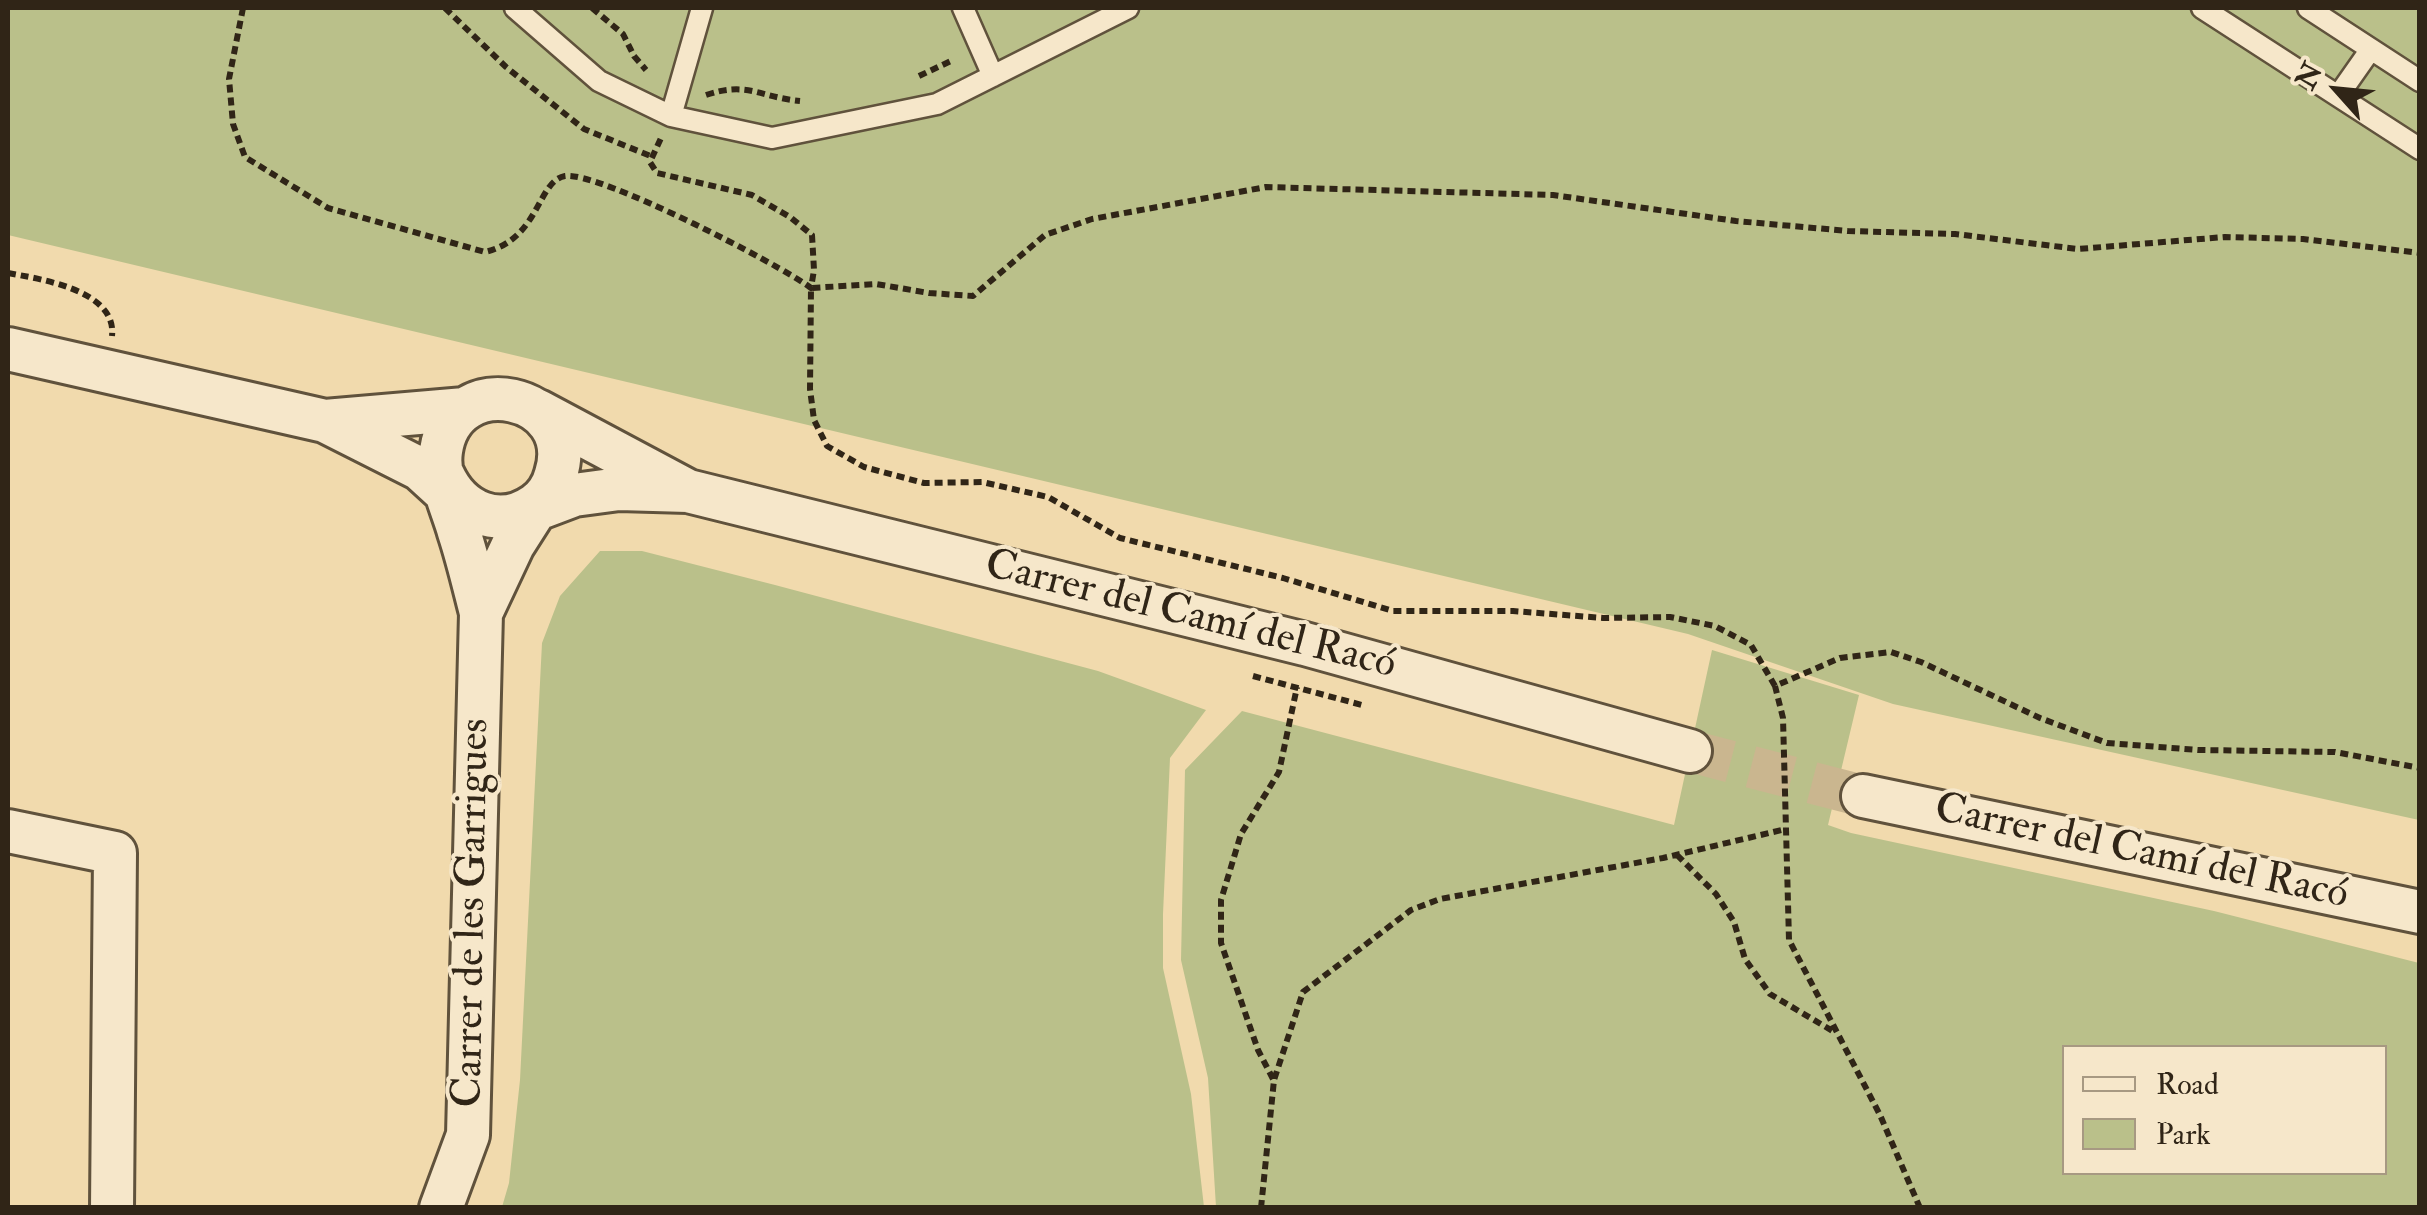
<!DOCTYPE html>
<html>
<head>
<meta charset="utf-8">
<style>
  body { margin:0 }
  #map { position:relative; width:2427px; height:1215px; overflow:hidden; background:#f1daad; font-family:"IM FELL Double Pica",serif }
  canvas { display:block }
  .frame { position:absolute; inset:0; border:10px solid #302517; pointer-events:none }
  .legend { position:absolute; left:2062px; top:1045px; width:325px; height:130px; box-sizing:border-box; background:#f6e7ca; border:2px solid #a79982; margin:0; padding:12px 18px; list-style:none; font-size:30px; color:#302517 }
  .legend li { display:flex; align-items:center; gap:20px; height:50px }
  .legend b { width:50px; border:2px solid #a79982 }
  .north { position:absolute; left:2287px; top:40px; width:100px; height:100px; -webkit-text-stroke:8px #f6e7ca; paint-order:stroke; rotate:297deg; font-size:28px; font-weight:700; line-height:40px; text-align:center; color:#302517 }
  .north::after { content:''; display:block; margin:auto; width:35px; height:45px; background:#302517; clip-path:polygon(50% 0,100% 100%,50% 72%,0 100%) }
</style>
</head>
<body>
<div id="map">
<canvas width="2427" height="1215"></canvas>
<div class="frame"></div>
<ul class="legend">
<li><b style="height:12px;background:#f6e7ca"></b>Road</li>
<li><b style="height:28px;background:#bac08a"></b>Park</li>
</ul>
<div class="north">N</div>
</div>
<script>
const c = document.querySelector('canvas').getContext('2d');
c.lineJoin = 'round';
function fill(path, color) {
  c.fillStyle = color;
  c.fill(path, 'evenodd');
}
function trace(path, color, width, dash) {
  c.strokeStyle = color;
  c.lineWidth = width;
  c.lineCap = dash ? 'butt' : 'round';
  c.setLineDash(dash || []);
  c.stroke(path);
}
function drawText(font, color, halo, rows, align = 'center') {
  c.font = font + ' "IM FELL Double Pica",serif';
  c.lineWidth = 8;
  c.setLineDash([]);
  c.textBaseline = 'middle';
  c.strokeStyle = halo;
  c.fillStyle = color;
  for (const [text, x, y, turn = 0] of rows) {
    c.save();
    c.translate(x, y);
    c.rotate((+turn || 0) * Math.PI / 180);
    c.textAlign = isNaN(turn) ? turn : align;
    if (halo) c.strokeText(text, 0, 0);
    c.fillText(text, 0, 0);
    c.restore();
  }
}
fill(new Path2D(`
  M8 8H2419V820L1893 704 1688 634 8 235Z
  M600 551H642L775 585 1098 671 1206 710 1170 758 1163 914V968L1191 1094 1204 1207H502L509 1183 520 1080 542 643 560 596Z
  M1712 650 1859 695 1828 825 1851 833 2214 911 2419 963V1207H1216L1208 1078 1181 960 1185 770 1242 711 1674 825ZM2064 1048H2384V1172H2064Z`), '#bac08a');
trace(new Path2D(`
  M1690 751 1863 796`), '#cab68f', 42, [42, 21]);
const lane = new Path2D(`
  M515 8 599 81 671 116 772 138 937 104 1128 8
  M963 8 993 76
  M2202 8 2420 149
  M2308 8 2420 81
  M2338 96 2371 49
  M671 116 702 8`);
const street = new Path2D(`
  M8 349 325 421
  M443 475C460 512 499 530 535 505 546 497 553 486 556 474 581 394 453 366 441 451 437 478 452 507 459 532 468 559 474 586 481 613L513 545 541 501
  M688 491 1305 644 1690 751
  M455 501 420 469 325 421 465 409
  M529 512 574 495 619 489 688 491 538 411
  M1863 796 2420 912
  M8 831 115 853 112 1208
  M441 1208 468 1135 481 613`);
trace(lane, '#60523c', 25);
trace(street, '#60523c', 48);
trace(new Path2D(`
  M243 8 229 79 233 124 245 157 328 208 485 252C540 239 537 181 565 176 598 171 779 264 811 288L814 270 812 235 790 217 752 195 657 173 650 162 661 138
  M445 8 506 67 584 129 653 157
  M592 8 623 34 634 56 646 70
  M919 76 953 60
  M706 95C748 81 759 97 800 101
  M8 273C40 279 117 290 112 336
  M1253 676 1362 705
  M1775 686 1751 645 1715 626 1670 617 1603 618 1513 611H1393L1283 578 1120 538 1048 497 982 482 924 483 864 467 827 446 814 420 810 389 811 288 876 284 929 293 973 296 1045 235 1092 219 1266 187 1553 195 1736 221 1848 231 1955 234 2078 249 2225 237 2303 239 2420 253
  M1677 855 1716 894 1734 922 1745 959 1770 994 1836 1033
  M1273 1079 1258 1050 1221 943V900L1241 834 1279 772 1297 687
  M1261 1208 1274 1080 1303 992 1411 910 1440 899 1663 858 1786 829
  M1920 1208 1880 1115 1789 940 1783 718 1775 686 1840 658 1891 652 1921 662 2040 718 2107 743 2198 750 2335 752 2420 768`), '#302517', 6, [8, 5]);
trace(lane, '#f6e7ca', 20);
trace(street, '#f6e7ca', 42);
drawText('42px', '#302517', '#f6e7ca', [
  ["Carrer del Camí del Racó",1190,617,14],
  ["Carrer del Camí del Racó",2141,854,12],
  ["Carrer de les Garrigues",474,913,-89]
]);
</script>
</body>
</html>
